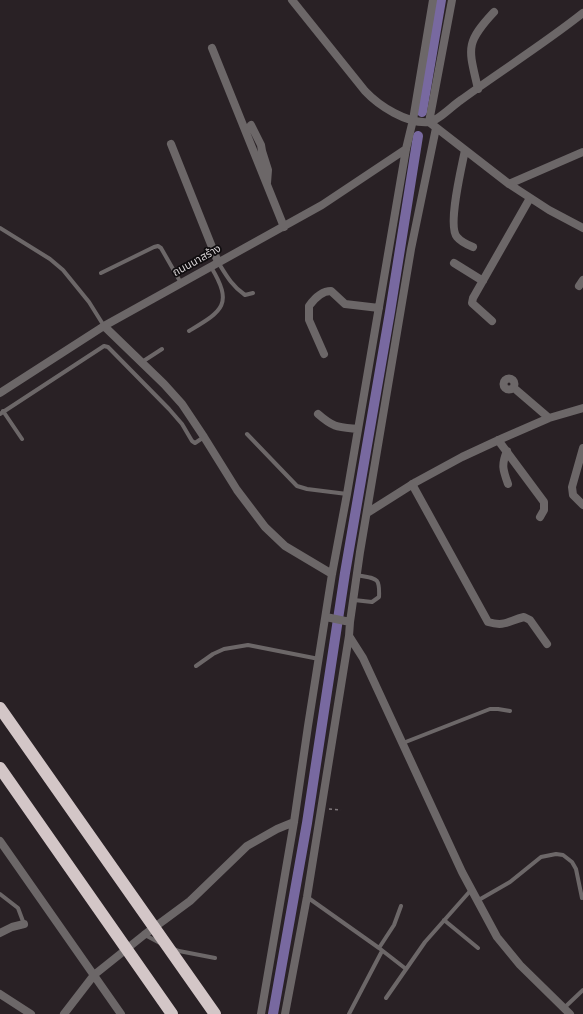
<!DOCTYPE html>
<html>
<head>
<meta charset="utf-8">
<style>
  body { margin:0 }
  canvas { display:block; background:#292125 }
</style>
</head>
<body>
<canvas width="583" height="1014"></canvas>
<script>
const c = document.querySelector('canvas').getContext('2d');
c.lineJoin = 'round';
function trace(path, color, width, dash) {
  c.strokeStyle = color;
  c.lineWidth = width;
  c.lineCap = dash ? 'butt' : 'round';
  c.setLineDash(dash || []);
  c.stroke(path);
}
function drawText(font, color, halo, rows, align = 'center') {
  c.font = font + ' Signika,"Noto Sans Thai",sans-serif';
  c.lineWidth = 3.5;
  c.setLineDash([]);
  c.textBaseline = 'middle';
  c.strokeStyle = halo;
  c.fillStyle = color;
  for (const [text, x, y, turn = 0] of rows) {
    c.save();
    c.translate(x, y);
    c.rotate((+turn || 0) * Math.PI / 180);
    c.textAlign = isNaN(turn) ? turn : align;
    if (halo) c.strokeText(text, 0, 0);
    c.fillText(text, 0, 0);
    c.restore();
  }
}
trace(new Path2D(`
  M422 112 441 0
  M273 1014 307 823 345 573 390 312 418 136`), '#7869a0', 10);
trace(new Path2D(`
  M329 809 341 810`), '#7e777a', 1.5, [3, 3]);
trace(new Path2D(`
  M0 228 50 259 63 270 89 302 104 326
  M218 262C226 275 232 286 245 295L253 293
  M101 273 154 247 158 246 161 248 181 283
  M189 331C222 311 234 305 211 267
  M142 362 162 349
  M3 411 22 439
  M0 414 104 346 108 347 169 409 182 424 192 441 195 443 204 437
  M247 434 297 486 307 489 347 494
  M354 600 372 602 379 597C380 576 376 579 357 575
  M196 666 213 654 224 649 248 645 319 659
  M403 743 490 709H498L510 711
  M0 894 18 908 24 924
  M307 897 379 948 406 969
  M477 901 510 882 541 857 556 854 563 855 572 862 576 869 582 898
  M444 920 478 948
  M145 935 160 943
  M379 948 394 925 401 906
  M174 949 179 951 215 958
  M386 998 425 942 471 890
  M564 1008 583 990
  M349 1014 382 951`), '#6c6768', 4);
trace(new Path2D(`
  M292 0 365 91C379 106 407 124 429 122 438 121 453 105 461 100 502 70 544 44 583 13
  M452 0 429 122 509 184 549 210 583 228
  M212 48 284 227
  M478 89C469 49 464 44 494 12
  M251 125 261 145 262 151 268 170 267 183
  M436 128 411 249 360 552 350 622 349 636 363 658 462 872 497 937 520 965 570 1014
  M171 144 218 262
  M465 150C462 166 447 226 457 237 461 242 468 245 473 247
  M509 184 583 152
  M454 263 483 281
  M579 286 583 280
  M492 321 472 303 473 298 530 198
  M104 326 164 384 182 404 204 437 237 490 265 527 285 546 332 574
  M324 354 309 320V306C314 299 322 291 331 291L345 304 379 308
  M503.5 384a5.5 5.5 0 1 1 11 0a5.5 5.5 0 1 1-11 0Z
  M514 388 549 418
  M0 393 104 326 322 205 406 149
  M318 414C334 428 338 427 358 429
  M498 440 544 502V510L540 517
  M583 448 572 487 573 495 583 505
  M507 451C501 465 503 470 508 484
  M412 484 488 622C505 627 508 621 524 617L530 620 547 644
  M367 513 416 482 462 457 503 438 549 418 583 408
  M326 617 350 622
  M0 841 121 1014
  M0 933 12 927 24 924
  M0 994 31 1014
  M64 1014 94 975 144 935 190 901 247 846 277 829 294 822
  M261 1014 294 822 308 726 332 574 347 494 406 149 413 120 433 0
  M285 1014 307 897 349 636`), '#6c6768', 8);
trace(new Path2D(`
  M0 708 215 1014
  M0 768 172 1014`), '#d3c6c7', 12);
drawText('11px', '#d6d1d3', '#0f0c0e', [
  ["ถนนนาสร้าง",197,261,-29]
]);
</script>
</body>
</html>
